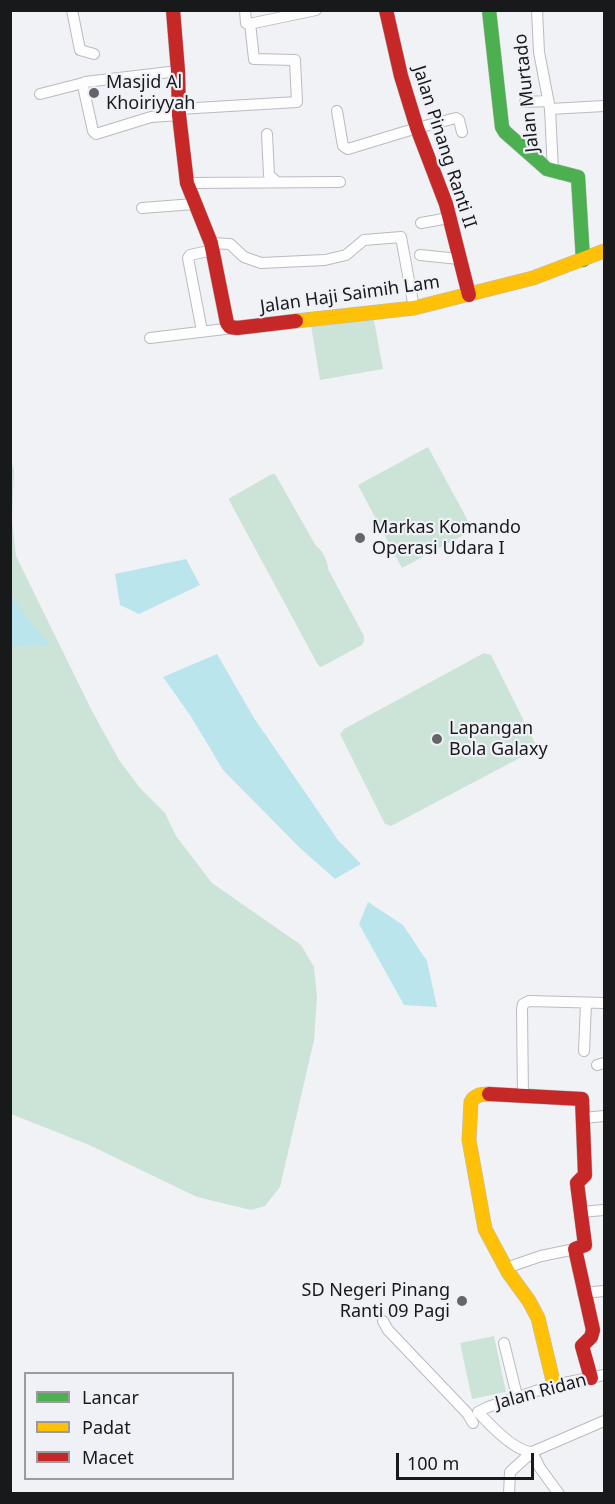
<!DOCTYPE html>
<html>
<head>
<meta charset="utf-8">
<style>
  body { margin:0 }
  #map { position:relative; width:615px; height:1504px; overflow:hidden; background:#f1f2f6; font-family:"Noto Sans",sans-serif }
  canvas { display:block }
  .frame { position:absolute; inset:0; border:12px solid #18191b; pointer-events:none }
  .legend { position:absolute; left:24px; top:1372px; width:210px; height:108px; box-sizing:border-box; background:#f0f1f7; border:2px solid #9a9b9f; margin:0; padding:8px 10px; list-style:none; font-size:18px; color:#18191b }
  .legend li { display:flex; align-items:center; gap:12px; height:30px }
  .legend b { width:30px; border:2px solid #9a9b9f }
  .scale { position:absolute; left:396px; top:1453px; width:138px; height:27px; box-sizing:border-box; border:3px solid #18191b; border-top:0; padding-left:8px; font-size:18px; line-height:21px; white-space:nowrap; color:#18191b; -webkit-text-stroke:4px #f0f1f7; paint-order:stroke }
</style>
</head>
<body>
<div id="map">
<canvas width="615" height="1504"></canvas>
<div class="frame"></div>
<ul class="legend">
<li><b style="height:8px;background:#4caf50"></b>Lancar</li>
<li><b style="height:8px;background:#ffc107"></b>Padat</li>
<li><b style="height:8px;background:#c62828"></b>Macet</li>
</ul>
<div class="scale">100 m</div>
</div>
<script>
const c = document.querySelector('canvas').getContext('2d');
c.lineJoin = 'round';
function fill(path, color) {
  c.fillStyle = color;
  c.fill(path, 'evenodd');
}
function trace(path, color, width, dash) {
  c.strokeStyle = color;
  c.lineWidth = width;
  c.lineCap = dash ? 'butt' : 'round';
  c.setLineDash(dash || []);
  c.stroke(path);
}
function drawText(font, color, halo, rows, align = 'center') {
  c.font = font + ' "Noto Sans",sans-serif';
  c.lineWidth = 4.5;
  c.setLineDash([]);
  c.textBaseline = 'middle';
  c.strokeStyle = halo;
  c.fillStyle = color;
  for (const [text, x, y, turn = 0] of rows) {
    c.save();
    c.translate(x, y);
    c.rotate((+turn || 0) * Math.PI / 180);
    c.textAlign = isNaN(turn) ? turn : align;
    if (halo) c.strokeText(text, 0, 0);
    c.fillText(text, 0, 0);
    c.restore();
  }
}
fill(new Path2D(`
  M373 315 383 369 320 380 311 325Z
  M428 447 473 530 402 568 358 485Z
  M10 457 14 470 12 520 16 556 91 709 119 760 140 788 165 813 176 836 212 883 301 945 314 967 317 997 314 1040 280 1187 265 1206 251 1210 197 1197 87 1144 11 1114Z
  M272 474H275L316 546C323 550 328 562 328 569L364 636V641L362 645 321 667 318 665 229 500 230 498Z
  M484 653 491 655 535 743 536 748 531 752 391 826 385 824 340 734 344 729Z
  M494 1336 506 1392 472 1399 460 1343Z`), '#cce3d7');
fill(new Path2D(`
  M186 559 200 585 139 614 120 605 115 574Z
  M12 598 49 645 11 646 10 599Z
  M217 654 254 718 338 840 361 864 335 879 300 848 223 770 190 715 163 677Z
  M368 902 403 925 427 961 437 1007 404 1005 359 924Z`), '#bae5ed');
const street = new Path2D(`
  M72 10 80 50 94 54
  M245 10 246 23 249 24 316 10
  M537 10 539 52 550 109 553 171
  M178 71 85 82 83 86 93 131 96 134 151 117 179 115
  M40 94 83 83
  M525 102 548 101
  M179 109 297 102 295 60 254 59 250 23
  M550 109 604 106
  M337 111 343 146 348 149 417 128 456 118 459 120 462 132
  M267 134 269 175 277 182
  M187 183 340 182
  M142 208 194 204
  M421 223 449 218
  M211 243 230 244 244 257 261 263 325 260 346 255 364 240 401 237 414 308
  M420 255 459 259
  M202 331 188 258 190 255 213 250
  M150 338 233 328
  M584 1051 586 1003
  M597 1065 604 1063
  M523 1097 522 1009 523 1004 529 1001 604 1003
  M584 1118 604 1116
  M580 1212 604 1210
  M506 1268 541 1256 575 1249
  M583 1293 604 1291
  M383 1321 388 1330 467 1413 473 1423
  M504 1343 517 1396
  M532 1452C515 1452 489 1424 478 1412L488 1407 554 1385 604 1375
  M532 1452 540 1468 559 1494
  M509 1494 510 1472 532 1452 604 1421`);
const fast = new Path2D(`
  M489 10 502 127 505 132 547 169 578 177 583 260`);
const slow = new Path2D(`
  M296 321 414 308 533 278 604 251
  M489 1094C481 1094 475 1095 471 1102L469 1140 485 1229 508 1272 529 1301 538 1318 554 1385`);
const jam = new Path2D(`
  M173 10 178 71 179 115 187 183 211 243 227 323 230 327 237 328 296 321
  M386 10 401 76 417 128 446 204 469 295
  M489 1094 582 1099 585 1175 577 1183 585 1245 575 1249 593 1330 591 1337 582 1346 591 1378`);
trace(street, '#babbbe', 12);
trace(fast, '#babbbe', 15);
trace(slow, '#babbbe', 15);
trace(jam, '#babbbe', 15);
trace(street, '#fdfdfe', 10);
trace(fast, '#4caf50', 14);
trace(slow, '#ffc107', 14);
trace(jam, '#c62828', 14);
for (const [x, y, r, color] of [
  [94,93,6,"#646568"],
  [360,538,6,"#646568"],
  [437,739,6,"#646568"],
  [462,1301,6,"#646568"]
]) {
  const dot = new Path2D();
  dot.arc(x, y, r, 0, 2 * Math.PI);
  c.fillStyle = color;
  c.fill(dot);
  trace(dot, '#f0f1f7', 2);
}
drawText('18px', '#18191b', '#f0f1f7', [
  ["Masjid Al",106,83],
  ["Khoiriyyah",106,104],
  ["Markas Komando",372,528],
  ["Operasi Udara I",372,549],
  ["Lapangan",449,729],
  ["Bola Galaxy",449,750],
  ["SD Negeri Pinang",450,1291,"right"],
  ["Ranti 09 Pagi",450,1312,"right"]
], 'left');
drawText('18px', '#18191b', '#f0f1f7', [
  ["Jalan Murtado",527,93,-96],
  ["Jalan Pinang Ranti II",444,147,72],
  ["Jalan Haji Saimih Lam",350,295,-8],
  ["Jalan Ridan",541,1392,-15]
]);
</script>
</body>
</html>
